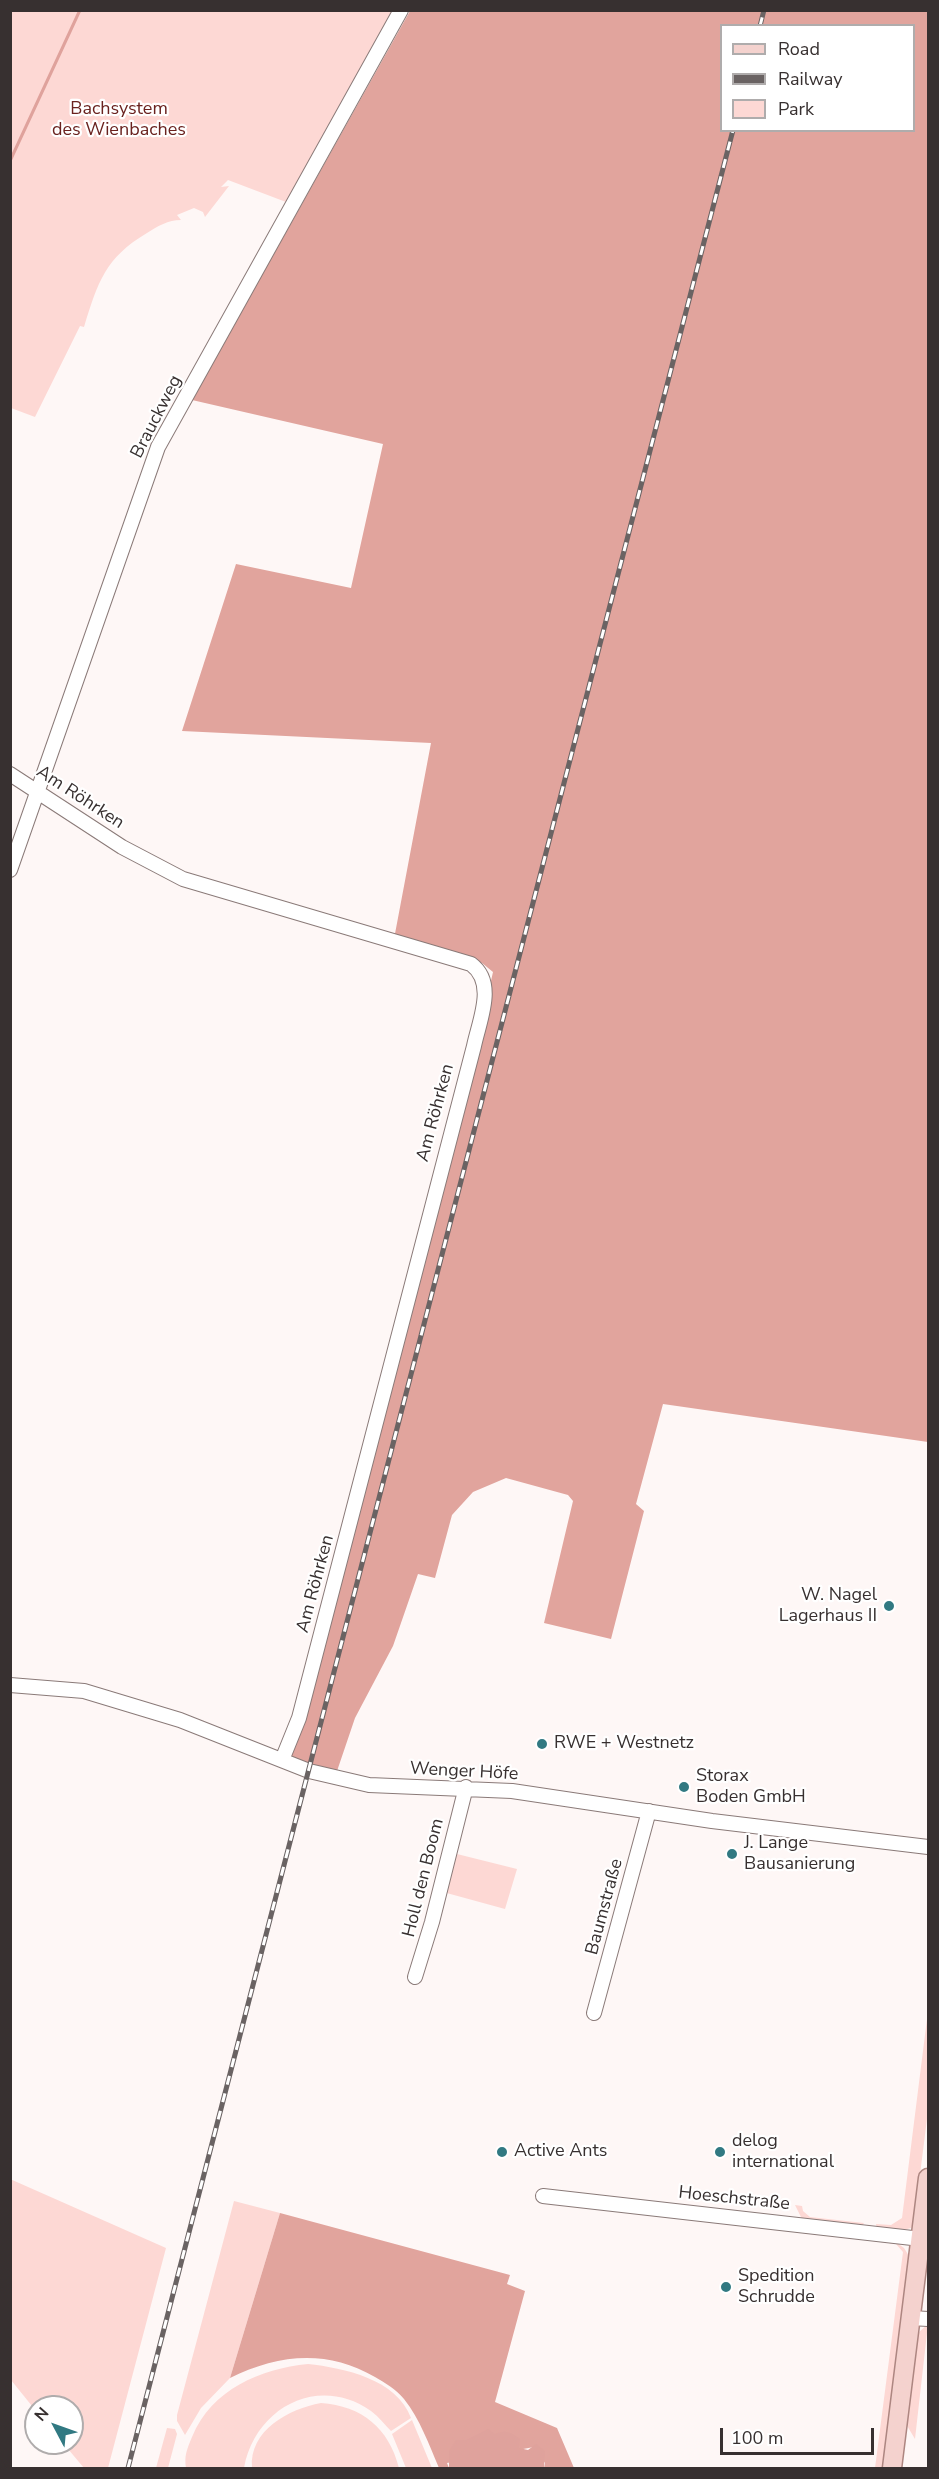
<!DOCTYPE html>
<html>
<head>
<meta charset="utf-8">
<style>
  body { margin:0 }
  #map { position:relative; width:939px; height:2479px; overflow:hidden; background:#fef7f6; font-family:"Nunito Sans",sans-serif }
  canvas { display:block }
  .frame { position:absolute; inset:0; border:12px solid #373030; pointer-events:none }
  .legend { position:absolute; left:720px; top:24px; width:195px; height:108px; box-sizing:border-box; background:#fff; border:2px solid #afacac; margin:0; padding:8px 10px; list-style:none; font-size:18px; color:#373030 }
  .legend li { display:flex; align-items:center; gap:12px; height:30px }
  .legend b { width:30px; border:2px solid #afacac }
  .north { position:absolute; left:24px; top:2395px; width:60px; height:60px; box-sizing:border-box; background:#fff; border:2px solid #afacac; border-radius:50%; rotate:311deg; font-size:16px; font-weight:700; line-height:24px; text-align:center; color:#373030 }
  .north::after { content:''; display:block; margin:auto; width:21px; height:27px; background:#317982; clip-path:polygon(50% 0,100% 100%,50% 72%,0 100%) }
  .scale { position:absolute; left:720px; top:2428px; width:154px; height:27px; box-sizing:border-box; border:3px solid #373030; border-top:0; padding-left:8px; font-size:18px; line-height:21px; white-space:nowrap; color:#373030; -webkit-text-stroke:4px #fff; paint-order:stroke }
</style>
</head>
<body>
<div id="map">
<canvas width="939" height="2479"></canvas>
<div class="frame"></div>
<ul class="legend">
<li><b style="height:8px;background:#f4d2ce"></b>Road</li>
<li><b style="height:8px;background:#6a6363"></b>Railway</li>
<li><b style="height:16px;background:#fdd8d4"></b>Park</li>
</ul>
<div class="north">N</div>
<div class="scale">100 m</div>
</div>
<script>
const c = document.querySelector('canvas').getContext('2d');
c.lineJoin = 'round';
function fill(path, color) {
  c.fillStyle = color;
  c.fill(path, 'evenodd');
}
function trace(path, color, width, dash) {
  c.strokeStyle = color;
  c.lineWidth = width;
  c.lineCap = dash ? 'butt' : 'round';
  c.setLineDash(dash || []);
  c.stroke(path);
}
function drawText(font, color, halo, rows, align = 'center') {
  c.font = font + ' "Nunito Sans",sans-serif';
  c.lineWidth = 4.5;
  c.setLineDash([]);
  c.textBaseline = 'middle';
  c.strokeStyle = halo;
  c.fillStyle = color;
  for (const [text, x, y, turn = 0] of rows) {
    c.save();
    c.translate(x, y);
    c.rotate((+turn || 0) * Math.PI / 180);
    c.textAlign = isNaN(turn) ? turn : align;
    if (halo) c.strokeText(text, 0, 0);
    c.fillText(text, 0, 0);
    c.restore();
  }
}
fill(new Path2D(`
  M10 11H396L286 202 228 180 221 187 229 186 205 217 203 212 194 208 177 215 181 220C168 220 158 226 147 233 105 258 98 282 84 327L80 326 35 417 11 408Z
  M453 1853 517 1869 505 1909 443 1892Z
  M928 1924V2111L914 2222 911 2228 900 2231 877 2229 876 2224 891 2225 902 2218 927 2019Z
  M10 2179 166 2248 108 2468H84L63 2443H72V2407H36V2411L11 2380Z
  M234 2201 280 2213 230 2378 201 2408 185 2435 177 2421V2415Z
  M795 2205 802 2206 803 2211 810 2217 864 2223 861 2227 802 2219Z
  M811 2233 896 2242 904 2248 909 2256 883 2468H875L903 2252 896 2244Z
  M928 2324 915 2439 906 2424 918 2333Z
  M308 2364C344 2368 397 2379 411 2418L391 2431C385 2425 379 2417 371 2411 318 2374 255 2408 244 2468H186C184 2456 187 2449 192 2437 212 2389 260 2369 308 2364Z
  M321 2403C362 2406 389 2428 399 2468H252C249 2430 289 2409 321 2403Z
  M412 2420 432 2468H406L392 2434Z
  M167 2428 175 2429 177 2434 168 2468H156Z`), '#fdd8d4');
fill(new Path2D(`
  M410 11H928V1442L663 1404 636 1504 644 1511 611 1639 544 1623 573 1501 568 1495 506 1478 473 1492 452 1515 435 1578 418 1574 393 1646 355 1718 336 1774 289 1758 476 1047 493 972 482 963 394 939 431 743 182 731 236 564 351 588 383 444 192 400ZM722 26H914V130H722Z
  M280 2213 510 2275 507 2284 525 2291 495 2402 557 2428 574 2468H544L545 2463 534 2447 447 2463 449 2468H439C429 2445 420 2419 404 2399 396 2389 385 2383 375 2377 327 2349 278 2354 230 2378Z`), '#e1a49d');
fill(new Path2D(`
  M488 2429 495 2434C505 2429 512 2433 520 2439L519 2448 528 2450 536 2444 545 2451 544 2468H449V2451L456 2440H466Z`), '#dfa29c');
trace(new Path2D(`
  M10 161 80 10`), '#dfa29c', 3);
const minor = new Path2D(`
  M10 774 122 847 183 879 471 964C497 983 479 1021 474 1046L299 1718 282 1760
  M10 870 158 447 401 10
  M10 1685 84 1691 180 1720 309 1771 369 1785 512 1791 712 1821 928 1847
  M415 1977 432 1922 466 1787
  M594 2013 649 1811
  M543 2196 921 2239
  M911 2318 928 2319`);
const major = new Path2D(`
  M892 2468 928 2178`);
trace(minor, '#8a7a78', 16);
trace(major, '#ad8681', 21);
trace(minor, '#fff', 14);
trace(major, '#f4d2ce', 18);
const rail = new Path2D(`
  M760 26 764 10
  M128 2468 733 130`);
trace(rail, '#6a6363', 5);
trace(rail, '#fff', 3, [9]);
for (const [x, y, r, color] of [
  [889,1606,6,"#317982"],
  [542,1744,6,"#317982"],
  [684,1787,6,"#317982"],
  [732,1854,6,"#317982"],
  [502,2152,6,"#317982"],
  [720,2152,6,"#317982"],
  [726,2287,6,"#317982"]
]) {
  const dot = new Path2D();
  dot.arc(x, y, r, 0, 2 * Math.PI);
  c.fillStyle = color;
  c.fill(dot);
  trace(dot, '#fff', 2);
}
drawText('18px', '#6a221f', '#fff', [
  ["Bachsystem",119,110],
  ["des Wienbaches",119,131]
]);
drawText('18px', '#373030', '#fff', [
  ["Brauckweg",157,417,-63],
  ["Am Röhrken",80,798,33],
  ["Am Röhrken",436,1113,-75],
  ["Am Röhrken",316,1584,-75],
  ["Wenger Höfe",464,1772,3],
  ["Holl den Boom",424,1878,-76],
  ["Baumstraße",605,1907,-75],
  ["Hoeschstraße",734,2199,6]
]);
drawText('18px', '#373030', '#fff', [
  ["W. Nagel",877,1596,"right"],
  ["Lagerhaus II",877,1617,"right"],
  ["RWE + Westnetz",554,1744],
  ["Storax",696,1777],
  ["Boden GmbH",696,1798],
  ["J. Lange",744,1844],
  ["Bausanierung",744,1865],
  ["delog",732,2142],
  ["international",732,2163],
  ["Active Ants",514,2152],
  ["Spedition",738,2277],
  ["Schrudde",738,2298]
], 'left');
</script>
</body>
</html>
